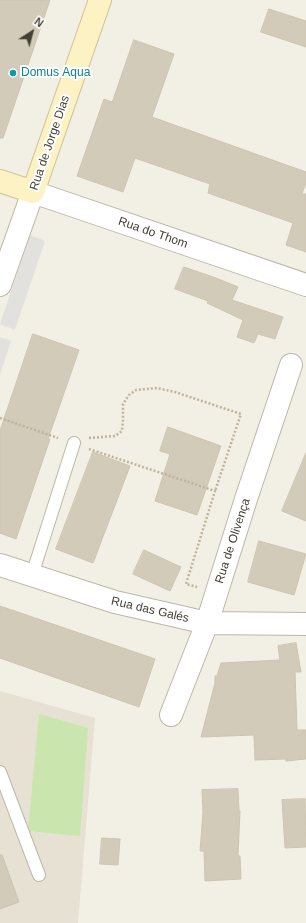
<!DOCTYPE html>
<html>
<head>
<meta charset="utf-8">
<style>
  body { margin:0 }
  #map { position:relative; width:306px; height:923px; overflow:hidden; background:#f2efe5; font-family:Arial,sans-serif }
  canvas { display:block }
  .north { position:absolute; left:12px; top:12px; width:40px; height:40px; -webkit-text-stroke:3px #fff; paint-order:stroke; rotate:36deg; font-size:11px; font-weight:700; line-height:16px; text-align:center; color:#443f35 }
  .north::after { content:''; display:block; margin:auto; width:14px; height:18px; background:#443f35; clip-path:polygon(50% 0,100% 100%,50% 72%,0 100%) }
</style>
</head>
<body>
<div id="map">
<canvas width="306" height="923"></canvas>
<div class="north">N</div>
</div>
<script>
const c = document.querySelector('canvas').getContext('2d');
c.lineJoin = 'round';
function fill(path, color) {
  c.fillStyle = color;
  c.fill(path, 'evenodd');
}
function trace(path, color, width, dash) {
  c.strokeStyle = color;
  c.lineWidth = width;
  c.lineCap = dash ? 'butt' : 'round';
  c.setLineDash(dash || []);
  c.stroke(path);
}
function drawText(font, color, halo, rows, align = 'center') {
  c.font = font + ' Arial,sans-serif';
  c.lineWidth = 4;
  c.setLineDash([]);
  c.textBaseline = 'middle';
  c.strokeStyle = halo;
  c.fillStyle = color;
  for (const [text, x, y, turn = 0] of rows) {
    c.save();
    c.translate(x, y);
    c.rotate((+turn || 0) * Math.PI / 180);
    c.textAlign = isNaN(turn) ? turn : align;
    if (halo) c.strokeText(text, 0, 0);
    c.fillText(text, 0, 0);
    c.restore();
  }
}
fill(new Path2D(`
  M0 691 95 718 78 923H0Z`), '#e6e1d3');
fill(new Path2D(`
  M39 714 88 728 80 836 28 831Z`), '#cae6ae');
fill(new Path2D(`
  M30 235 45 241 15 330 0 324Z
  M0 337 11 341 0 375Z`), '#e3e1dd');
const building = new Path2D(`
  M0 0H50L3 138H0Z
  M269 9 306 21V47L261 32Z
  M134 40 174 54 152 117 306 172V183L301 196 302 197 303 194H306V252L286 245 293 223 208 193 210 184 135 158 123 192 77 176 104 99 112 102Z
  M184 267 216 278 238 287 232 300 283 317 275 339 258 334 254 343 237 337 243 320 207 303 208 301 175 289Z
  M33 334 79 350 48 439H50L16 539 0 533V431Z
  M168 427 221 446 197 515 155 501 170 454 160 451Z
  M93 452 130 466 93 563 56 549Z
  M306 453V521L282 511Z
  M259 541 306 554 294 595 248 582Z
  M144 550 181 567 170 591 133 574Z
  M0 606 155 659 139 707 0 658Z
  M296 643 301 672H295L297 730H306V759L286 761V759L255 760 254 735 201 737 215 683V676H217L221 663 280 660 278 646Z
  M238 789 239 811H240L238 856H240L241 879 205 881 204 851H200L203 813 202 790Z
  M305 799 306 847 285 848 282 800Z
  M102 838 120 839 118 865 100 864Z
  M0 855H2L19 902 0 909Z`);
fill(building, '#d3cbba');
trace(building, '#cec3ae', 1);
const lane = new Path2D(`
  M32 575 74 443
  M0 772 39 875`);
const street = new Path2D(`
  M0 285 33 192 306 285
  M0 565 115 602 207 623 306 624
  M171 715 207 623 246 499 291 365`);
const secondary = new Path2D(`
  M0 181 33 192 100 0`);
trace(lane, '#bdb7a8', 14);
trace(street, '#bdb7a8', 24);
trace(secondary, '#d1c495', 24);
trace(new Path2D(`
  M0 418 58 438
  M89 438 115 436 122 431 123 420V404L129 395 136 390 157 388 175 392 241 414 215 491
  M89 449 215 491 186 584 197 587`), '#bfb399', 2.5, [2, 2]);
trace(lane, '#fff', 12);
trace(street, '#fff', 22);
trace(secondary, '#fdf2c3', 22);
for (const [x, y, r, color] of [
  [13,73,4,"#0f9aa8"]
]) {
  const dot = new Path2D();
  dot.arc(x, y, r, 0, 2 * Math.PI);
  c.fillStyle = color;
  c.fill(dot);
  trace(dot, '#fff', 1.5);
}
drawText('12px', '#0d838f', '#fff', [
  ["Domus Aqua",21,73]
], 'left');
drawText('12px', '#443f35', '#fff', [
  ["Rua de Jorge Dias",50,143,-71],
  ["Rua do Thom",153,233,19],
  ["Rua de Olivença",233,541,-72],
  ["Rua das Galés",150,610,13]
]);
</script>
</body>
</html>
